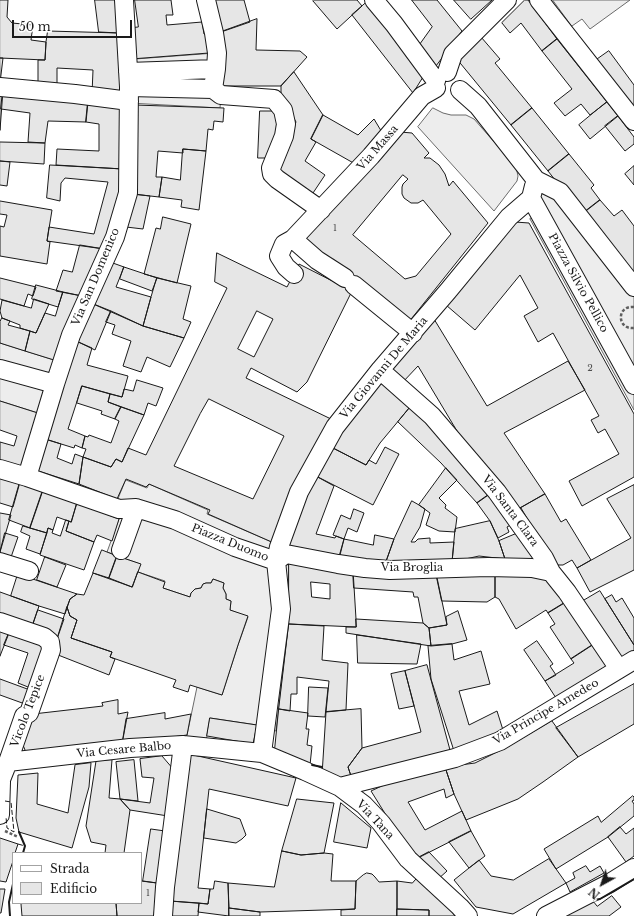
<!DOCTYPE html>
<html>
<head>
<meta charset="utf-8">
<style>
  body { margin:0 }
  #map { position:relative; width:634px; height:916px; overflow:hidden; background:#fff; font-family:"Libre Baskerville",serif }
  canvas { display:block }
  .legend { position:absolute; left:12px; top:852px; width:130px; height:52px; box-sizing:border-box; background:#fff; border:1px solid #a3a3a3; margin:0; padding:5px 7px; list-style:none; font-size:12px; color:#1a1a1a }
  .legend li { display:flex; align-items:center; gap:8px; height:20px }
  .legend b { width:20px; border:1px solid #a3a3a3 }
  .north { position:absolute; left:582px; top:864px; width:40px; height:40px; -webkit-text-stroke:3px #fff; paint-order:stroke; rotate:220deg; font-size:11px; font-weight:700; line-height:16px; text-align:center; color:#1a1a1a }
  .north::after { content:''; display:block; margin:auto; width:14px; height:18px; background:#1a1a1a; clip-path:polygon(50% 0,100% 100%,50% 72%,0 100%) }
  .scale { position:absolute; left:12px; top:20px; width:120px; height:18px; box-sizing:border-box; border:2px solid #1a1a1a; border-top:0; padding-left:5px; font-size:12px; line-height:14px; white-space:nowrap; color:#1a1a1a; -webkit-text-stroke:3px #fff; paint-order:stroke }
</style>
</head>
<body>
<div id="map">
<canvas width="634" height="916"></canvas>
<ul class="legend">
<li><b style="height:5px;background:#fff"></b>Strada</li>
<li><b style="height:11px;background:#e6e6e6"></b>Edificio</li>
</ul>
<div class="north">N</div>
<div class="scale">50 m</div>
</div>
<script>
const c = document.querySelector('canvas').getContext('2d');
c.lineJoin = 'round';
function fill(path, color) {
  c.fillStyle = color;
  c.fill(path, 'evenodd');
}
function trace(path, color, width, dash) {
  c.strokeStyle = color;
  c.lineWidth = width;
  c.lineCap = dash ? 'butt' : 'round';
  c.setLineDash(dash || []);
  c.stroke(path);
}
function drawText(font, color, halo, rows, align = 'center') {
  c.font = font + ' "Libre Baskerville",serif';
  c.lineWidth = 3;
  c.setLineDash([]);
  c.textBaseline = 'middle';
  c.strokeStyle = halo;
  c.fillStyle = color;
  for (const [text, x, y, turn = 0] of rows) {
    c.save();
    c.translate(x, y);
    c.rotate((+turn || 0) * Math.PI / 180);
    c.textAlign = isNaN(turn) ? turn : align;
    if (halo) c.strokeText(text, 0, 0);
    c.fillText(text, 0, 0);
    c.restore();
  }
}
const built = new Path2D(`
  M553 0H630L590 29 582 19 572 26Z
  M221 53V95L220 108 129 103 127 60Z
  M433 108 443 113 451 115H466L474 119 516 167 518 176 517 181 494 211 418 127Z
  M536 180 560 192 634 287V386L531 198Z
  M537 215 634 392V410L530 219Z
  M0 343 54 360 41 414 0 401Z
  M126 480 147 488 149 484 208 510 207 514 274 543 289 562V624L276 731 257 725 210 718 205 747 183 745 187 735 197 687 222 695 238 645 248 617 230 610 231 601 226 599V594L223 588 224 583 213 579 211 583H206L203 584 201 588 195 589 191 593 190 597 163 588 165 581 138 572 140 564 107 552 119 519 117 516 118 499Z`);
fill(built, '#ededed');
trace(built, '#6a6a6a', 1);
const building = new Path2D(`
  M0 0H8L7 17 12 23 33 25 31 40 46 42 45 60 0 58Z
  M95 0H115L119 33 99 32Z
  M135 0H171L173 15H166L167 25 202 22 204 34H207L209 53 131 59 129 28 138 27Z
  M212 0H244L250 22 221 32Z
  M314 0H357L362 6 337 29 313 1Z
  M412 0H437L462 31 433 70 417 48 432 27Z
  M454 0H492L471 19Z
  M525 0H528L557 39 542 51 521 23 510 33 502 23Z
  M367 2 407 53 406 56 423 77 413 93 352 15Z
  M257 19 256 50 300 51 307 57 281 86H221V32Z
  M48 31 119 33 122 98 92 94 93 70 57 68V89L38 88V60H45L46 42Z
  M481 37 500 59 495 63 532 108 511 125 456 58Z
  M557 39 607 102 590 115 581 104 565 116 554 103 572 89 542 51Z
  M609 51 634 85V117L592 63Z
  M0 58H3L0 83Z
  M294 72 323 115 311 139 316 142 305 161 325 175 311 196 273 168 296 122 281 94V86Z
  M0 90H3L0 130Z
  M3 90 88 102 86 122 48 121 45 143 28 142 30 113 1 109Z
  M88 102 121 106 123 169 56 165 57 149 99 151V124L86 122Z
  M607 102 618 116 590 139 579 125Z
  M135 105 224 108 223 122 214 121 213 130 208 129 206 151 183 149V153L158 151 156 177H162L159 197 133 194Z
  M532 108 569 154 548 171 511 125Z
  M260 111H278L277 139 268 158H258Z
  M323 115 358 135 374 119 383 134 357 165 311 139Z
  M618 116 634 137V144L625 151 605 126Z
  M400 132 412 133 429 153 424 158H430L439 165 445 174 449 186 453 181 488 223 408 323 342 286 348 272 333 259 329 264 302 241 327 208 331 211ZM403 175 408 179 403 184 402 187V194L404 198 411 203H418L423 200 451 234 416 276 405 279 353 235Z
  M0 142 45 143 44 164 0 161Z
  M183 149 206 151 199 210 181 207 182 200 159 197 162 177 180 180Z
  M569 154 594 185 591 188 600 200 582 214 548 171Z
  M0 161 10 162 7 186 0 185Z
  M50 165 123 169 121 187 104 249 47 241 49 227 94 234 108 182 65 178 61 183 60 201 47 198Z
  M634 166V185L625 174Z
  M133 194 150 196 143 229 126 227Z
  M600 200 614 216 622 210 634 226V282L582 214Z
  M0 201 52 210 47 241 50 242 47 264 0 256V226L4 227 7 215 0 214Z
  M163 217 191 224 177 283 144 274 156 228 160 229Z
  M515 222 529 223 634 414V477L582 506 569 481 619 454 605 429 598 433 591 420 599 416 553 333 538 342 524 316 538 308 520 275 475 330 446 305Z
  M80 245 104 249 82 296 56 291 63 270 72 272Z
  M217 253 287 287 299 264 352 291 307 382 297 392 251 368 246 378 331 419 274 543 208 514 210 510 149 484 146 487 126 479 117 499 79 484 83 457 111 467 116 459 122 462 128 448 146 455 227 288 215 282ZM257 311 273 319 254 357 238 349ZM209 399 284 436 253 499 174 466 200 414Z
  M110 262 124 267 116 287 151 297 143 326 91 303Z
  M124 267 157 278 152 291 120 279Z
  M0 278 36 287 33 296 28 294 24 306 0 299Z
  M157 278 191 286 183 319 191 322 184 338 143 326 151 297Z
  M36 285 63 292 58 307 32 299Z
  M63 292 82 296 54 360 25 351 30 331 36 333 45 313 55 316Z
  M34 299 49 304 36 333 20 328V325L2 318 0 311 2 300 31 308Z
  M91 303 111 311 95 350 74 340Z
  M111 311 143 326 184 338 170 367 147 357 141 372 123 366 131 341 112 334 115 325 106 322Z
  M2 318 10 321 8 325 30 331 25 351 0 343V322Z
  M434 319 487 406 568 361 585 390 504 433 545 494 516 510 469 451 418 366 402 383 388 369Z
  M74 340 92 348 87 365 128 376 122 397 82 386 68 429 85 436 82 448 75 445 74 448 42 438Z
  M137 380 163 388 156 406 148 403 144 415 108 402 110 394 122 397 124 389 133 391Z
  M380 381 410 407 380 443 366 465 331 447Z
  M82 386 110 394 108 402 121 407 115 419 101 414 102 411 77 403Z
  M0 401 41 414 23 473 0 465V442L14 446 17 436 0 430Z
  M412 405 494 491 477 503 441 463 398 422Z
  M121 407 144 415 122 462 116 459 111 467 83 457 86 449 82 448 85 436 88 437 89 435 111 443 119 421 115 419Z
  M42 438 61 444 57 458 72 464 75 454 83 457 79 484 35 470Z
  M331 447 366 465 369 460 376 464 385 447 399 454 373 505 314 475Z
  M446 468 457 480 439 498 446 505 445 508 457 517 455 532 439 531 426 525 430 513 419 505Z
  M0 475 20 482 13 507 0 503Z
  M314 475 334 486 316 534 335 538 336 536 344 539 338 563 286 550Z
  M20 482 43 490 30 528 9 520Z
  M634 485V570L590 592 577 568 631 538 607 499Z
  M43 490 77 503 71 522 57 517 53 530 48 528 47 533 30 528Z
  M494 491 516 522 507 527 509 532 498 538 490 521 477 503Z
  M545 494 561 522 566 519 591 560 577 568 572 560 563 565H557L535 538 531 525 521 508Z
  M412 501 419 505 425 509 420 527 411 542H415L418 539 430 538V543L454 542 452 562 384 567 394 539Z
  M77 503 119 519 112 541 97 535 94 542 66 531 69 521 71 522Z
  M354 509 364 513 357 532 348 528 344 539 333 535 341 515 350 519Z
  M0 513 11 515 0 552Z
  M66 520 69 521 66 531 94 542 84 570 40 555 48 528 53 530 52 533 60 536Z
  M490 521 499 541 505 559 479 556 452 562 455 529Z
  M23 526 47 533 40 554 26 549 30 536 21 532Z
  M523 531 540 560 505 559 499 541Z
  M5 533 18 537 9 563 0 560V552Z
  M375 535 394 539 384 567 338 560 344 539 373 545Z
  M102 550 117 556 109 578 93 573Z
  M117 556 141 564 132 587 109 578Z
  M45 557 66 565 57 587 37 580Z
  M289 562 353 570 356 619V627L289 624ZM311 582 330 584V599L312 597Z
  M353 570 436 573 447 625 429 628 423 623 418 597H414L413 592 354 588Z
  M138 572 165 582 163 588 190 597 191 593 195 589 201 588 203 584 206 583H211L213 579 224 583 223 588 226 594V599L231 601 230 610 248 616 238 645 222 695 190 685 188 692 173 687 176 680 110 657 112 652 71 638 77 620 70 616 67 607 70 599 77 594 84 595 93 573 132 587Z
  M538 572 566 602 548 613 546 610 516 629 499 599 495 597V575Z
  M436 573 495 575V597L487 602 442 601Z
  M18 574 77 594 70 599 65 614 39 606 11 596Z
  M600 591 634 645V653L619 662 578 604Z
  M0 592 39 606 31 630 0 619Z
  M612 595 616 602 622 598 634 618V645L605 599Z
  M566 602 594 644 571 659 550 627 555 624 548 613Z
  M67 607 70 616 77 620 71 638 112 652 110 657 115 659 109 675 53 653Z
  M38 610 64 619 57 639 31 630Z
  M458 611 467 640 452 644 431 646 429 628 447 625 446 617Z
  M356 619 423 623 429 628 431 646 346 633V627H356Z
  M0 624 11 628 0 656Z
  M289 624 324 626 322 660 348 663 346 710 326 712 329 681 297 677V694H291L290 711 279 709Z
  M11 628 48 647 37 682 28 687 18 683 28 653 4 645Z
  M357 635 421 644 417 664 358 663Z
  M537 641 553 664 550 666 556 675 545 681 524 650Z
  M452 644 454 660 481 651 490 684 459 691 469 725 497 711 503 730 454 751 431 679 428 646Z
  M594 644 608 665 556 698 545 681 574 663 571 659Z
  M427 665 450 750 351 776 348 767 362 748 421 732 405 671Z
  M405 671 414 706 399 709 391 674Z
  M0 679 30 690 25 704 0 695Z
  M634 684V724L578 757 556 728Z
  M309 687 328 688 325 717 308 716Z
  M118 700V714L128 712 122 744 27 752 25 750 23 745 33 714 103 706 102 703Z
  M279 709 308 713 306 729H309L307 745 312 746 310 765 278 752 275 748Z
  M361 709 362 748 348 767 351 776 342 779 322 775 326 712Z
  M165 713V719L191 714 187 735 122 744 126 719Z
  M210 718 257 725 253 744 207 736Z
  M552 721 578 757 543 782 518 799 466 820 454 794 445 767 475 763 509 746Z
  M189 754 296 778 288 806 209 789 198 888 210 889 208 904 170 901Z
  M162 756 174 770 168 816 130 810 120 799 150 803 154 778 142 777 140 759Z
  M112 760 109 798 120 799 130 810 124 853H105L106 845 91 842 86 826 96 761Z
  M134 760 138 801 120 799 116 762Z
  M91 763 89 787 72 848 19 832 16 818 18 775 38 773 37 804 68 813 75 765Z
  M445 767 454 794 446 798 444 789 408 802 425 830 462 811 471 831 414 860 371 791 399 778Z
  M633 796 634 797V800L632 801 634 804V816L608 837 556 869 544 849 598 816 601 822Z
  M297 799 334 803 324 853 301 855 282 851Z
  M341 803 371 828 367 848 334 842Z
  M207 809 240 819 246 835 242 839 236 843 204 838Z
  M620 827 626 834 634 828V856L626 862 608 837Z
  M151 829 165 831 157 883 143 881Z
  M471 831 485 856 469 868 449 842Z
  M0 838 18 844 15 853H13V861L6 882 0 881Z
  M282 851 301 855 324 853 333 854 331 881H356L355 909 260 912 229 908 228 883 274 887Z
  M429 852 447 871 437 880 414 860Z
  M549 859 566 883 513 914 476 907 454 880 479 860 491 876 513 880Z
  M586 866 590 872 600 866 604 873 570 892 566 883 575 878 573 873Z
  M367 873 372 874 375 877 379 882 397 881V916H341V910L355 909 356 881 363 875Z
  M420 875 433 886 455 916H429V910L397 909V881L412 883Z
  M141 881 157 883 154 916H117L116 903H141Z
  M215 881 228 883 229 916 198 912 199 903 208 904 210 889H213Z
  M0 889H5L1 913H0Z
  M612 896 621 907 609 916H563L593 901 597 906Z
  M170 901 199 903 198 916H168Z
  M37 903H116L117 916H22L21 904Z
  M229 908 260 912V916H229Z
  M397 909 429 910V916H397Z`);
fill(building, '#e6e6e6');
trace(building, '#1a1a1a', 1);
const minor = new Path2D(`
  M206 0 214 33 217 53 216 69
  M374 0 394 24 436 81
  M539 0 634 121
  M128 72 216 69 213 89 129 87
  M447 72 453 54 507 0
  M0 87 75 94 129 101
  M213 89 221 95 274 99 283 110 286 124 284 136 271 168 272 174 277 179 321 210
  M460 90 478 106 536 180 560 192 634 287
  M534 186 531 198 634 385
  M293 239 284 244 279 256 286 267 294 274
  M345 278 317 260 293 239 371 156 422 96 436 88
  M354 285 413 333
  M0 369 55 384
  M380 370 432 416 497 492 544 558 551 572 567 592 619 669
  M0 469 27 477 119 509 136 508 175 520 235 547 276 561
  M27 477 55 384 71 335 115 237 128 193 129 87 124 0
  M121 550 136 508
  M276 561 286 554 338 564 365 568 390 570 488 567 532 568 551 572
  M0 562 29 571
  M0 622 44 637 50 642 51 650 29 713 24 716 8 762
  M262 753 281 609 276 561 279 547 299 492 335 427 380 370 448 291 509 217 531 198
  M0 782 8 762 130 748 183 745 262 753 305 771 340 787 364 805 381 823 408 859 460 907 468 916
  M340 787 455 758 500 741 634 660
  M0 815 1 782
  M163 916 165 887 183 745
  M546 916 610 883 634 868`);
trace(minor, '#1a1a1a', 20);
trace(new Path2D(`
  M634 307C616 305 617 330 634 328
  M5 831 18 837`), '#5f5f5f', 2.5, [3, 2]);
trace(minor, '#fff', 18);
trace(new Path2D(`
  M5 801 11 802 14 832 7 828 6 817
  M18 844 25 846`), '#1a1a1a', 1, [5, 2]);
trace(new Path2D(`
  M312 765 322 767
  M19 832 25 846 23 853
  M594 900 600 899 634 879
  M10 916 9 902 13 884`), '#1a1a1a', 2);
drawText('9px', '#4d4d4d', null, [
  ["1",335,228],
  ["2",590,368],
  ["1",148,893]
]);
drawText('11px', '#1a1a1a', '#fff', [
  ["Via Massa",378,148,-49],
  ["Via San Domenico",96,277,-67],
  ["Piazza Silvio Pellico",578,283,61],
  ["Via Giovanni De Maria",384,368,-50],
  ["Via Santa Clara",510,511,53],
  ["Piazza Duomo",230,543,22],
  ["Via Broglia",412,568],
  ["Vicolo Tepice",28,711,-69],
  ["Via Principe Amedeo",546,712,-30],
  ["Via Cesare Balbo",124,750,-5],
  ["Via Tana",375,820,47]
]);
</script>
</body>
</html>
